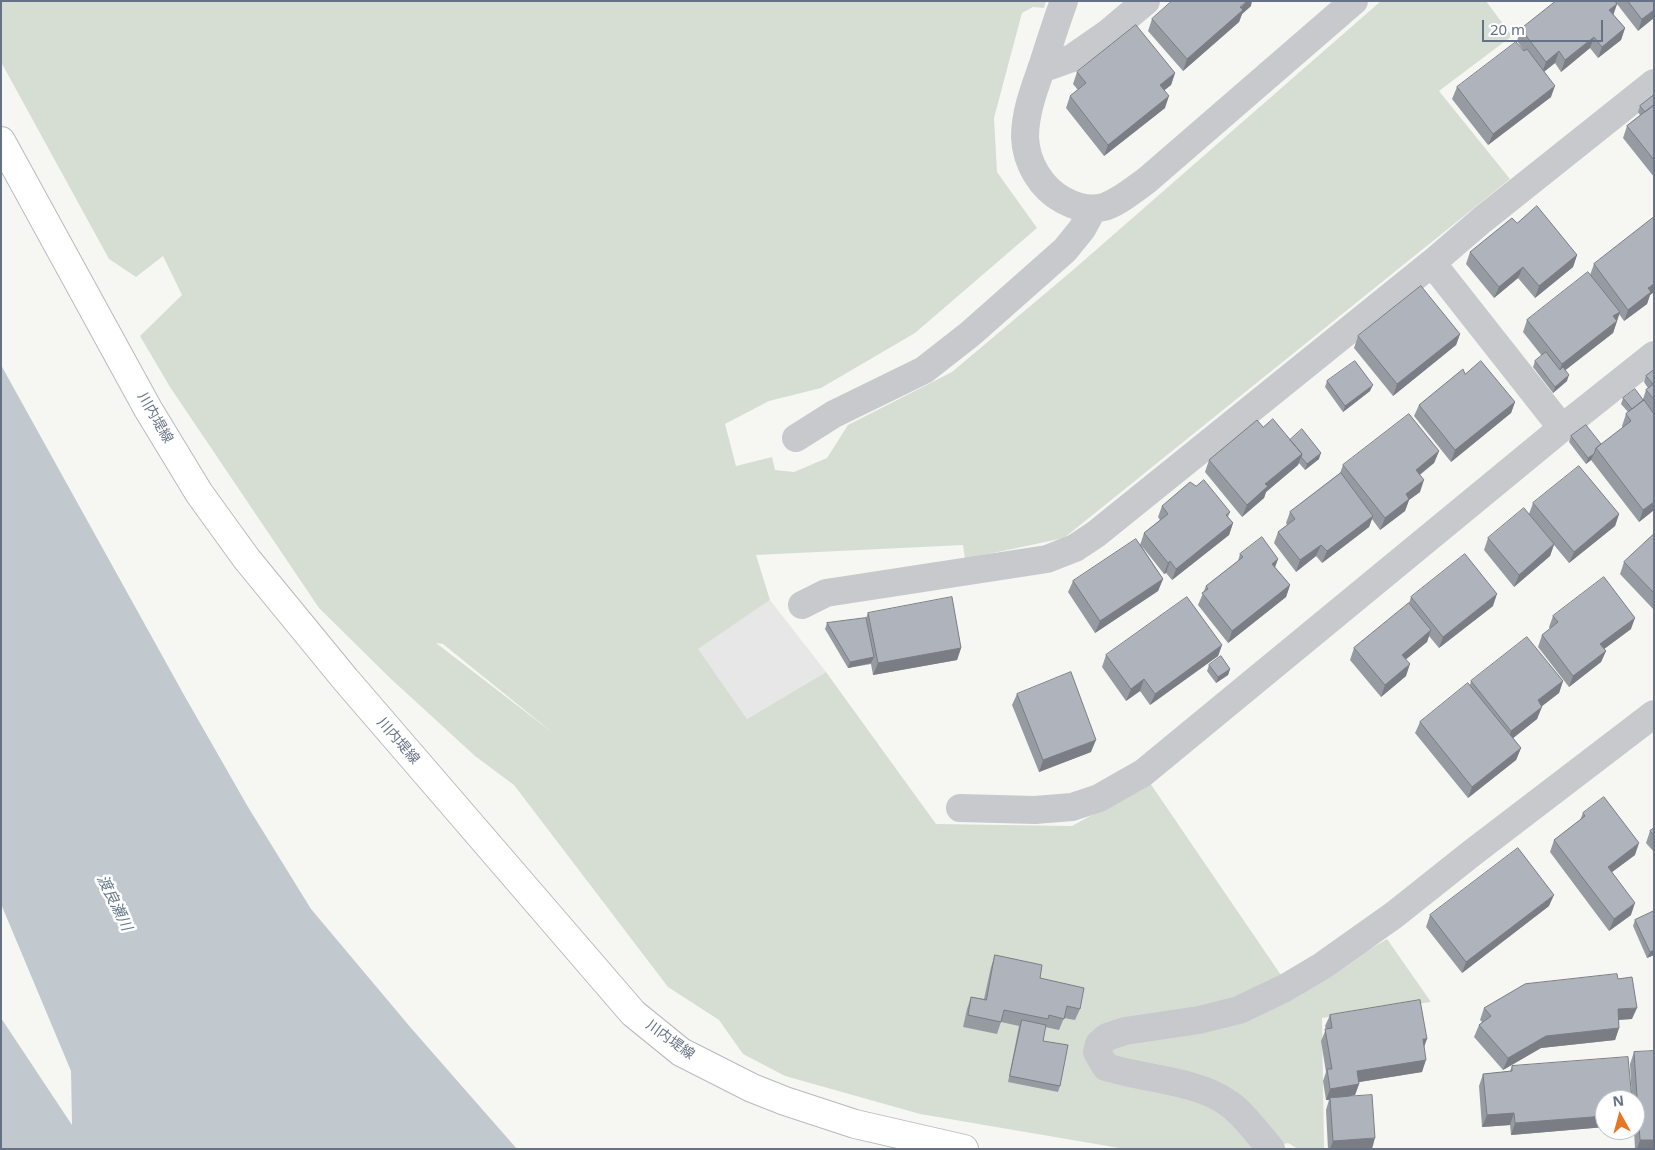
<!DOCTYPE html>
<html>
<head>
<meta charset="utf-8">
<style>
  body { margin:0 }
  #map { position:relative; width:1655px; height:1150px; overflow:hidden; background:#f6f7f3; font-family:"Noto Sans",sans-serif }
  canvas { display:block }
  .frame { position:absolute; inset:0; border:2px solid #657185; pointer-events:none }
  .north { position:absolute; left:1595px; top:1090px; width:50px; height:50px; box-sizing:border-box; background:#fff; border:1px solid #c1c6ce; border-radius:50%; rotate:353deg; font-size:14px; font-weight:700; line-height:20px; text-align:center; color:#657185 }
  .north::after { content:''; display:block; margin:auto; width:18px; height:22px; background:#e67624; clip-path:polygon(50% 0,100% 100%,50% 72%,0 100%) }
  .scale { position:absolute; left:1482px; top:20px; width:121px; height:22px; box-sizing:border-box; border:2px solid #657185; border-top:0; padding-left:6px; font-size:15px; line-height:18px; white-space:nowrap; color:#657185; -webkit-text-stroke:4px #fff; paint-order:stroke }
</style>
</head>
<body>
<div id="map">
<canvas width="1655" height="1150"></canvas>
<div class="frame"></div>
<div class="north">N</div>
<div class="scale">20 m</div>
</div>
<script>
const c = document.querySelector('canvas').getContext('2d');
c.lineJoin = 'round';
function fill(path, color) {
  c.fillStyle = color;
  c.fill(path, 'evenodd');
}
function trace(path, color, width, dash) {
  c.strokeStyle = color;
  c.lineWidth = width;
  c.lineCap = dash ? 'butt' : 'round';
  c.setLineDash(dash || []);
  c.stroke(path);
}
function drawText(font, color, halo, rows, align = 'center') {
  c.font = font + ' "Noto Sans","Noto Sans JP",sans-serif';
  c.lineWidth = 5;
  c.setLineDash([]);
  c.textBaseline = 'middle';
  c.strokeStyle = halo;
  c.fillStyle = color;
  for (const [text, x, y, turn = 0] of rows) {
    c.save();
    c.translate(x, y);
    c.rotate((+turn || 0) * Math.PI / 180);
    c.textAlign = isNaN(turn) ? turn : align;
    if (halo) c.strokeText(text, 0, 0);
    c.fillText(text, 0, 0);
    c.restore();
  }
}
fill(new Path2D(`
  M770 600 826 672 747 719 697 649Z`), '#e7e7e7');
fill(new Path2D(`
  M1 1H1046L1044 8 1033 7 1022 13 994 118 997 172 1037 228 915 333 821 388 769 401 725 424 736 466 772 457 775 470 794 472 827 458 848 425 952 372 1073 270 1381 1H1486L1512 36 1439 91 1510 179 1064 538 965 559 963 545 756 555 770 600 698 649 747 719 826 672 936 824 1072 826 1150 783 1283 978 1291 996 1387 939 1431 1002 1322 1018 1324 1149H1298L1288 1143 1257 1149H1125L920 1114 785 1076 743 1054 719 1020 668 987 514 785 475 756 390 678 319 608 170 387 140 336 182 295 163 256 136 277 109 259 1 62ZM436 643 443 644 553 733Z`), '#d6ded4');
fill(new Path2D(`
  M1 365 184 695 248 807 311 909 411 1028 517 1149H1V1018L72 1125 71 1071 1 904Z`), '#c1c9cf');
const major = new Path2D(`
  M1 141 148 409 199 493 246 558 346 680 633 1013 681 1052 752 1088 785 1101 855 1124 964 1149`);
trace(major, '#b7babf', 30);
trace(new Path2D(`
  M1064 1C1056 23 1049 45 1042 67 1034 89 1025 113 1025 137 1026 163 1041 188 1063 200 1100 220 1116 202 1146 181L1354 1
  M1041 69 1072 58 1108 33 1146 1
  M1432 263 1562 428
  M796 438 834 414 924 370 970 334 1065 250 1082 229 1093 209
  M802 605 826 593 1047 559 1075 548 1096 534 1432 263 1482 220 1654 83
  M960 808 1035 810 1072 807 1099 798 1143 773 1562 428 1654 355
  M1271 1149C1259 1135 1243 1113 1228 1103 1196 1080 1143 1079 1106 1067L1097 1052 1099 1044 1107 1037 1125 1031 1199 1020 1239 1010 1285 988 1322 966 1394 915 1472 853 1654 714`), '#c7c9cd', 28);
trace(major, '#fff', 28);
fill(new Path2D(`
  M1556 1H1654L1638 31 1617 4 1613 14 1625 28 1621 40 1598 58 1590 48 1561 72 1555 63 1544 72 1551 97 1488 145 1452 99 1457 87 1524 51 1517 41 1521 29Z
  M1251 6 1242 14 1239 22 1183 71 1148 31 1152 19Z
  M1077 72 1175 73 1171 85 1164 90 1165 108 1104 156 1066 108 1070 96 1078 90 1073 84Z
  M1654 95V177L1623 138 1627 126 1640 115 1638 112 1640 106Z
  M1654 217V292L1650 295 1647 304 1624 321 1619 314 1617 320V321L1613 333 1565 370 1567 381 1553 393 1533 367 1535 361 1542 356 1523 332 1527 320 1590 275 1594 264Z
  M1517 223 1577 255 1573 267 1535 298 1518 278 1494 298 1466 264 1470 252Z
  M1460 334 1456 345 1393 396 1354 348 1358 336Z
  M1654 370V510L1639 522 1591 460 1586 464 1569 442 1571 436 1601 444 1623 428 1622 426 1626 414 1628 412 1621 404 1623 398 1643 399 1646 390 1648 388 1644 382 1646 376Z
  M1465 374 1515 402 1511 413 1451 462 1414 416 1419 405Z
  M1327 381 1370 391 1343 412 1325 387Z
  M1263 427 1290 440 1319 459 1305 470 1299 463 1298 465 1266 492 1264 498 1242 517 1205 472 1209 460Z
  M1439 451 1434 463 1420 475V492L1409 500 1405 511 1380 530 1372 519 1369 527 1322 563 1316 556 1296 572 1274 543 1278 532 1287 525 1286 523 1290 512 1340 473 1343 465Z
  M1533 503 1619 514 1615 526 1569 563 1554 545 1550 556 1514 587 1484 550 1488 538 1529 514Z
  M1162 506 1230 512 1228 517 1233 523 1229 535 1172 580 1166 573 1164 574 1141 545 1163 579 1158 591 1095 633 1068 592 1073 581 1140 545 1144 533 1160 520 1158 517Z
  M1654 534V610L1620 574 1624 562Z
  M1240 554 1278 559 1275 567 1290 585 1286 597 1228 643 1198 605 1206 586 1238 561Z
  M1411 597 1493 606 1439 648 1429 636 1427 642 1406 659V676L1381 697 1350 660 1354 648 1409 603Z
  M868 613 961 648 957 660 873 675 871 664 848 668 825 629 827 623 866 618Z
  M1553 616 1631 629 1604 649 1606 651 1601 662 1569 687 1538 647 1542 635 1550 629 1549 627Z
  M1222 645 1218 656 1150 705 1140 691 1126 701 1102 667 1106 655Z
  M1209 665 1230 669 1228 675 1216 683 1207 671Z
  M1471 681H1563L1559 693 1541 707 1537 719 1513 738 1521 748 1516 760 1468 798 1415 733 1420 722 1470 685Z
  M1017 694 1091 752 1039 772 1012 705Z
  M1583 813 1635 855 1612 872 1631 915 1609 931 1550 852 1554 840 1580 820Z
  M1654 828V852L1646 843 1650 831Z
  M1549 906 1462 973 1426 927 1430 915Z
  M1654 911V955L1647 958 1633 926 1635 920Z
  M995 955 1040 978 1080 1009 1075 1020 1064 1018 1059 1030 1045 1027 1043 1041 1060 1086 1058 1092 1008 1082 1019 1026 1001 1022 997 1034 963 1027 967 1009 971 997 984 999 991 967Z
  M1618 979 1632 1019 1619 1020V1028L1615 1040 1541 1048 1503 1070 1474 1037 1479 1025 1482 1022 1480 1020 1484 1008Z
  M1330 1015 1424 1047 1422 1072 1359 1082V1084L1355 1095 1345 1097 1372 1149H1328L1326 1110 1329 1100H1326L1323 1081 1326 1072 1321 1041 1326 1029 1325 1026Z
  M1634 1052 1654 1149H1635L1634 1130H1635V1100H1632L1630 1064Z
  M1512 1066 1605 1100V1127L1511 1135 1510 1125 1482 1127 1479 1086 1483 1074 1510 1071Z`), '#969ba2');
fill(new Path2D(`
  M1247 1H1252L1251 6 1242 14 1239 22 1183 71 1187 59Z
  M1617 4 1613 16 1609 10Z
  M1654 10V18L1638 31 1642 19Z
  M1625 28 1621 40 1598 58 1602 47Z
  M1594 37 1590 48 1561 72 1565 60Z
  M1559 51 1555 63 1542 73 1546 62Z
  M1175 73 1171 85 1156 97 1160 85Z
  M1555 86 1551 97 1488 145 1493 134Z
  M1169 96 1165 108 1104 156 1108 145Z
  M1577 255 1573 267 1535 298 1539 286Z
  M1523 267 1518 278 1494 298 1499 287Z
  M1654 284V292L1650 295 1647 304 1624 321 1628 310 1648 288Z
  M1620 312 1613 333 1558 376 1562 364 1613 316Z
  M1460 334 1456 345 1393 396 1397 384Z
  M1569 375 1567 381 1553 393 1555 387Z
  M1373 385 1370 391 1343 412 1345 406Z
  M1515 402 1511 413 1451 462 1455 450Z
  M1439 451 1434 463 1411 481 1416 470Z
  M1321 453 1319 459 1305 470 1307 464Z
  M1302 454 1298 465 1266 492 1264 498 1242 517 1247 505 1265 484Z
  M1594 454 1591 460 1586 464 1588 458Z
  M1424 480 1420 492 1409 500 1405 511 1380 530 1385 518 1406 494Z
  M1654 502V510L1639 522 1643 510Z
  M1619 514 1615 526 1569 563 1574 552Z
  M1373 516 1369 527 1322 563 1327 551Z
  M1233 523 1229 535 1172 580 1176 569Z
  M1554 544 1550 556 1514 587 1519 575Z
  M1321 545 1316 556 1296 572 1300 560Z
  M1278 559 1274 570 1272 564Z
  M1170 561 1166 573 1164 574 1168 563Z
  M1163 579 1158 591 1095 633 1100 621Z
  M1290 585 1286 597 1228 643 1232 631Z
  M1497 594 1493 606 1439 648 1443 637Z
  M1635 618 1631 629 1596 655 1600 644Z
  M1431 630 1427 642 1398 666 1402 655Z
  M1222 645 1218 656 1150 705 1155 694Z
  M961 648 957 660 873 675 878 663Z
  M1606 651 1601 662 1569 687 1573 676Z
  M874 657 871 663 848 668 850 662Z
  M1410 664 1406 676 1381 697 1385 685Z
  M1230 669 1228 675 1216 683 1218 677Z
  M1144 679 1140 691 1126 701 1131 689Z
  M1563 681 1559 693 1534 712 1538 700Z
  M1542 707 1537 719 1507 743 1511 731Z
  M1096 740 1091 752 1039 772 1043 760Z
  M1521 748 1516 760 1468 798 1472 787Z
  M1639 843 1635 855 1604 878 1608 867Z
  M1554 895 1549 906 1462 973 1466 962Z
  M1635 903 1631 915 1609 931 1614 919Z
  M1654 950V955L1647 958 1650 952Z
  M1637 1008 1632 1019 1613 1020 1618 1009Z
  M1619 1028 1615 1040 1541 1048 1503 1070 1508 1058 1546 1036Z
  M1423 1039H1427L1423 1050Z
  M1426 1060 1422 1072 1353 1083 1357 1071Z
  M1359 1084 1355 1095 1330 1100V1098L1329 1100H1326L1330 1089Z
  M1514 1113 1510 1125 1482 1127 1487 1115Z
  M1605 1116V1127L1511 1135 1515 1123Z
  M1375 1138 1372 1149H1330L1333 1141Z
  M1640 1140H1654V1149H1637Z`), '#7a7e84');
const building = new Path2D(`
  M1172 1H1247L1240 7 1243 10 1187 59 1152 19Z
  M1556 1H1615L1617 4 1609 10 1625 28 1602 47 1594 37 1565 60 1559 51 1546 62 1521 29Z
  M1628 1H1654V10L1642 19Z
  M1136 25 1175 73 1160 85 1169 96 1108 145 1070 96 1086 83 1077 72Z
  M1516 42 1524 51 1527 49 1555 86 1493 134 1457 87Z
  M1654 95V105L1645 112 1640 106Z
  M1654 105V160L1627 126Z
  M1537 206 1577 255 1539 286 1523 267 1499 287 1470 252 1512 218 1517 223Z
  M1654 217V284L1648 288 1651 292 1628 310 1594 264Z
  M1588 272 1620 312 1613 316 1617 321 1562 364 1527 320Z
  M1421 286 1460 334 1397 384 1358 336Z
  M1546 352 1560 370 1563 367 1569 375 1555 387 1535 361Z
  M1355 361 1373 385 1345 406 1327 381Z
  M1481 361 1515 402 1455 450 1419 405 1463 369 1465 374Z
  M1654 370V384H1653L1646 376Z
  M1654 384V399L1646 390Z
  M1635 389 1644 401V400L1632 409 1623 398Z
  M1644 400 1654 414V502L1643 510 1596 448 1631 421 1626 414Z
  M1409 414 1439 451 1416 470 1424 480 1406 494 1409 499 1385 518 1343 465Z
  M1273 419 1302 454 1265 484 1268 486 1247 505 1209 460 1257 420 1263 427Z
  M1586 425 1601 444 1596 448 1594 454 1588 458 1571 436Z
  M1302 429 1321 453 1307 464 1301 457 1302 454 1290 440Z
  M1579 466 1619 514 1574 552 1533 503Z
  M1341 473 1373 516 1327 551 1321 545 1300 560 1278 532 1295 519 1290 512Z
  M1204 480 1230 512 1226 515 1233 523 1176 569 1170 561 1168 563 1144 533 1168 514 1162 506 1190 482 1196 486Z
  M1524 508 1554 544 1519 575 1488 538Z
  M1654 534V593L1624 562Z
  M1262 537 1278 559 1272 564 1290 585 1232 631 1202 593 1208 589 1206 586 1243 557 1240 554Z
  M1136 539 1163 579 1100 621 1073 581Z
  M1465 554 1497 594 1443 637 1411 597Z
  M1604 577 1635 618 1600 644 1606 651 1573 676 1542 635 1558 622 1553 616Z
  M952 597 961 648 878 663 868 613Z
  M1187 597 1222 645 1155 694 1144 679 1131 689 1106 655Z
  M1409 603 1431 630 1402 655 1410 664 1385 685 1354 648Z
  M866 618 874 657 850 662 827 623Z
  M1527 637 1563 681 1538 700 1542 707 1511 731 1471 681Z
  M1221 656 1230 669 1218 677 1209 665Z
  M1071 672 1096 740 1043 760 1017 694Z
  M1468 683 1521 748 1472 787 1420 722Z
  M1604 797 1639 843 1608 867 1635 903 1614 919 1554 840 1585 816 1583 813Z
  M1654 828V835L1650 831Z
  M1518 848 1554 895 1466 962 1430 915Z
  M1654 911V950L1650 952 1635 920Z
  M995 955 1042 965 1040 978 1084 988 1080 1009 1067 1006 1064 1019 1049 1015 1048 1019 1004 1010 1001 1022 968 1015 971 997 986 1000Z
  M1617 974 1618 979 1632 977 1637 1008 1618 1009 1619 1028 1546 1036 1508 1058 1479 1025 1491 1016 1484 1008 1525 984Z
  M1420 1000 1427 1039H1423L1426 1060 1357 1071 1359 1084 1330 1089 1327 1069H1332L1325 1029 1332 1028 1330 1015Z
  M1022 1020 1046 1025 1043 1041 1068 1045 1060 1086 1010 1076Z
  M1654 1051V1140H1640L1634 1052Z
  M1628 1057 1632 1100H1605V1116L1515 1123 1514 1113 1487 1115 1483 1074 1512 1071V1066Z
  M1372 1095 1375 1138 1333 1141 1330 1098Z`);
fill(building, '#afb4bc');
trace(building, '#7a7e84', 1);
drawText('14px', '#657185', '#fff', [
  ["川内堤線",155,418,60],
  ["川内堤線",398,741,49],
  ["川内堤線",670,1040,36]
]);
drawText('italic 15px', '#667988', '#fff', [
  ["渡良瀬川",114,903,64]
]);
</script>
</body>
</html>
